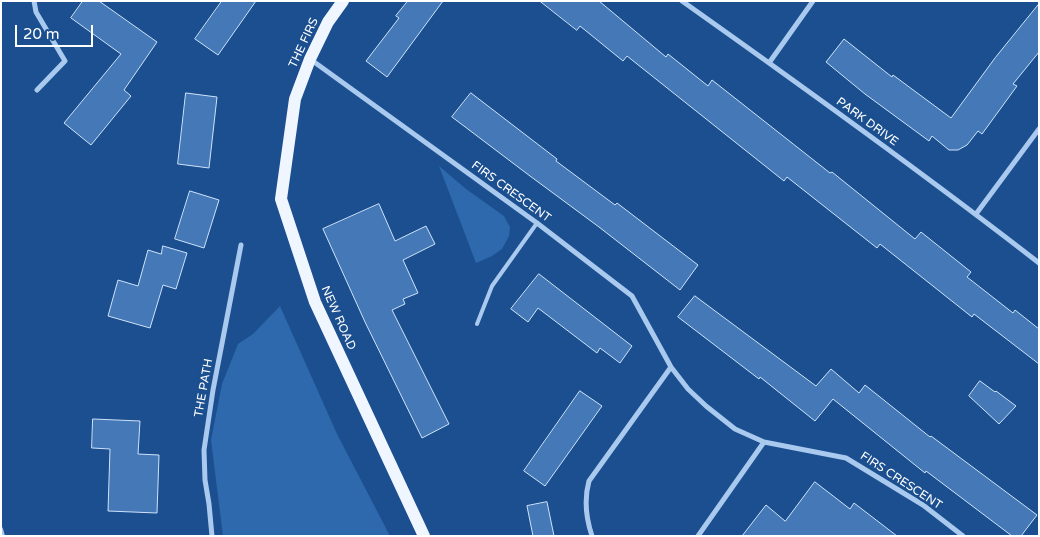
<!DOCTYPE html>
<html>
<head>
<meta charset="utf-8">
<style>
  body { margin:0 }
  #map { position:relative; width:1040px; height:537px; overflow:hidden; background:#1b4f8f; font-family:"Varela Round",sans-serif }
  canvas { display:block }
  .frame { position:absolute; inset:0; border:2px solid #fff; pointer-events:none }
  .scale { position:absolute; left:15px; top:25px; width:78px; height:22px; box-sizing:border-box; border:2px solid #fff; border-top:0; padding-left:6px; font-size:15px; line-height:18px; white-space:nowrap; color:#fff; -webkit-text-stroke:4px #1b4f8f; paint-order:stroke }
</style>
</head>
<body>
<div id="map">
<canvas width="1040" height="537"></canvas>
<div class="frame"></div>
<div class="scale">20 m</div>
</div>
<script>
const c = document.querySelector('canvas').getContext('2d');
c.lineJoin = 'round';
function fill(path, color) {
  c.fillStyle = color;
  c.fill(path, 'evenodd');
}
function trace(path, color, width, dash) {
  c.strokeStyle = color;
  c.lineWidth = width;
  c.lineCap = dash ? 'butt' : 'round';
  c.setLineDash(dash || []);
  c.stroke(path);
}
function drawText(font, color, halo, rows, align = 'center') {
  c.font = font + ' "Varela Round",sans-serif';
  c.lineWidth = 5;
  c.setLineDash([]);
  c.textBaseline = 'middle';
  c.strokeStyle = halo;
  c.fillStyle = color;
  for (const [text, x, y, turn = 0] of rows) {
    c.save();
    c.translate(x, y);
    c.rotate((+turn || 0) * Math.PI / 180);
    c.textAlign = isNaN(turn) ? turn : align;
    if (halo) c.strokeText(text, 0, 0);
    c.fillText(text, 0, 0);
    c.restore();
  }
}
fill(new Path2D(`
  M439 166 466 189 504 216 510 227 509 236 502 249 492 256 476 263Z
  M280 306 337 434 390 536H223L211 440 222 384 238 344 253 334Z`), '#2e69ad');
const building = new Path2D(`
  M83 1H99L157 42 124 90 131 96 91 145 64 123 121 54 71 18Z
  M222 1H256L218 55 195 39Z
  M408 1H443L387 77 366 61 399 18 396 16Z
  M540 1H599L666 57 668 54 708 86 712 80 830 173 832 172 915 239 921 232 971 272 967 277 1013 313 1015 310 1039 329V364L974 314 972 317 880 244 877 248 787 177 784 181 627 56 623 61 580 26 577 30Z
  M1039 4V52L1013 84 1017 86 982 134 978 131 967 145 958 150H949L932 136 929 141 865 94 826 62 844 39 892 77 893 75 951 118 995 58Z
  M186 93 217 97 209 168 178 164Z
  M471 93 557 159 556 161 615 205 617 203 698 265 680 290 599 227 530 176 452 117Z
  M190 191 219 200 204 248 175 239Z
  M379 204 395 241 426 226 435 244 403 260 418 293 403 299 405 304 392 310 449 424 422 438 365 322 323 229Z
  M163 246 187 253 176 289 163 285 150 328 108 316 118 280 138 286 148 250 161 254Z
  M539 274 632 346 620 363 600 348 597 353 538 308 528 322 511 309Z
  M695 296 816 386 831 369 859 393 865 385 930 437 931 436 1037 515 1021 536H1012L926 471 925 473 833 399 815 421 760 377 759 379 678 317Z
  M980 381 995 392 996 391 1016 406 999 424 969 396Z
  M580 391 602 406 545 486 524 471Z
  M93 419 140 421 138 454 159 455 157 513 108 511 110 449 92 448Z
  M815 482 850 509 854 503 897 536H742L766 505 785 521Z
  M547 502 554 536H533L527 506Z`);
fill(building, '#4478b7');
trace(building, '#cfe3fa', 1);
trace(new Path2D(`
  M477 324 492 286 537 223
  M1 529 3 536`), '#a9c9ee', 4);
trace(new Path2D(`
  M34 1 36 12 65 61 37 90
  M682 1C802 86 922 172 1039 263
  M310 59 537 223 632 296 671 367 688 389 706 406 735 429 764 442 846 458 923 505 963 536
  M769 63 813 1
  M976 214 1039 129
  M212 536 209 504 205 480 204 450 213 390 241 245
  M592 536C586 518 584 499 589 481L671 367
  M698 536 764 442`), '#a9c9ee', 5);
trace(new Path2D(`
  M343 1 328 22 310 59 295 99 281 199 315 302 424 536`), '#f0f6ff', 12);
drawText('12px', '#fff', '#1b4f8f', [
  ["THE FIRS",304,43,-65],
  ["PARK DRIVE",867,122,36],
  ["FIRS CRESCENT",511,192,36],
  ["NEW ROAD",338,318,66],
  ["THE PATH",204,388,-80],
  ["FIRS CRESCENT",901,481,33]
]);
</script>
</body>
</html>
